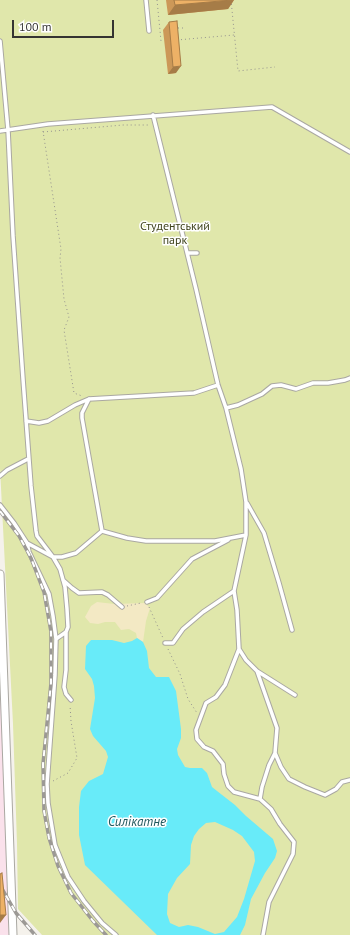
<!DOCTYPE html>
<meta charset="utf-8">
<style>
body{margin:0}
#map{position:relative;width:350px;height:935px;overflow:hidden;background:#f5f2ec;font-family:"PT Sans",sans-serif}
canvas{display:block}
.scale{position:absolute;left:12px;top:20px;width:102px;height:18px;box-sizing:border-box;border:2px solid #353432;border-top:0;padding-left:5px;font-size:12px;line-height:14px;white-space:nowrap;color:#353432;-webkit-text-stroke:3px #fff;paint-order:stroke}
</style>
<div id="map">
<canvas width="350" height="935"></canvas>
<div class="scale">100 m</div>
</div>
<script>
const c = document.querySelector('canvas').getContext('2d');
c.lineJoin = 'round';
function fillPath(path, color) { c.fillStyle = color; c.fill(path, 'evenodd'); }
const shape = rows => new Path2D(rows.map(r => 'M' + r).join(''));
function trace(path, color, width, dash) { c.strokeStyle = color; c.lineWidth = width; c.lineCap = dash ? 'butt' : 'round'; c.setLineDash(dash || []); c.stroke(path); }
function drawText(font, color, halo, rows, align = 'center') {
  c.font = font + ' "PT Sans",sans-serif'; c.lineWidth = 3; c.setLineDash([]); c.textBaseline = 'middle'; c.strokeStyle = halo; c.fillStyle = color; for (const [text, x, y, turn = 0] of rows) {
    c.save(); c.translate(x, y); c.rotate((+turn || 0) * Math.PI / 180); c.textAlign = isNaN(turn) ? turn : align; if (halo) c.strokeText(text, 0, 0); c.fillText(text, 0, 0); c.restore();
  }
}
const industrial = shape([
 [0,645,10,935,0,935]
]);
const green = shape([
 [0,0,350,0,350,935,42,935,18,909,17,844,13,724,0,468]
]);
const sand = shape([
 [97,602,114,604,145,603,150,608,146,621,143,642,137,638,136,633,129,629,121,630,115,622,105,622,98,624,90,623,85,617,91,606]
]);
const water = shape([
 [137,638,143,642,147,651,149,668,156,677,169,677,176,691,181,729,181,738,177,749,178,755,185,767,190,768,202,768,207,773,212,787,217,791,235,805,246,816,273,839,277,851,275,858,265,873,251,899,245,925,240,935,157,935,85,865,79,835,79,807,81,791,89,781,103,774,108,757,106,751,93,736,90,729,95,698,94,686,92,679,85,669,86,646,91,640,112,640,124,643,132,641],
 [215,822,233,830,242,836,254,852,255,861,244,899,237,917,224,932,215,934,198,927,188,925,179,927,170,923,167,914,168,894,177,878,190,864,191,845,194,836,199,829,206,823]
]);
const path = shape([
 [157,0,161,41],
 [231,0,238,71,275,67],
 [178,28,185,28],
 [177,40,234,35],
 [43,131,61,249,60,258,64,299,69,317,64,330,74,393,82,396],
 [43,132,123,125,150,125],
 [127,606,141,603],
 [149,607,163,638],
 [168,649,180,674,188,699,197,713],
 [53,781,68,773,77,758,71,721,70,705]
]);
const service = shape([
 [146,0,149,31],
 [0,41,8,130,13,236,23,379,31,486,36,531,37,536,53,557,60,569,65,587,67,609,68,627,66,632,56,639,55,675,47,784,48,803,55,845,68,877,84,901,102,923,116,935],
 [153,115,196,289,218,385,226,408,241,469,246,502,246,535,234,591,237,610,239,649],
 [0,131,48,124,272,107,350,152],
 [187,253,197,253],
 [89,399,82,413,82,418,102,531],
 [226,408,238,405,262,394,272,386,281,385,296,389,313,383,328,383,345,380,350,378],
 [26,421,39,423,48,421,75,405,89,399,194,393,218,385],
 [0,476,7,470,28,459],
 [247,503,264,533,279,583,292,630],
 [0,505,14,523,27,543,53,557,62,557,76,553,102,531,127,538,146,541,215,541,246,535],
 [27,543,29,552,49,594,53,616,56,639],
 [63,580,72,588,79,593,102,592,108,595,122,607],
 [147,602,157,598,192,559,228,540],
 [66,632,66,670,64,687,66,694,71,700],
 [165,643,173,643,183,629,203,612,234,591],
 [257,671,246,660,239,649,225,685,216,697,206,703,196,730,197,739,204,747,213,751,223,764,224,774,228,786,234,792,260,799],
 [275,753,277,728,257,671,295,695],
 [263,935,269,902,293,854,294,842,280,824,271,809,260,799,262,787,269,765,275,753,281,767,289,779,305,787,325,795,336,789,342,782,350,780]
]);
const minor = shape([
 [0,574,13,935]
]);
const rail = shape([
 [0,511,19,536,31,558,44,592,51,632,51,683,43,764,44,811,49,838,58,866,71,893,93,921,106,935],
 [0,885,16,913,35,935]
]);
const wall = shape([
 [166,0,234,0,228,9,168,15],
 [169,22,176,73,168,74,163,30]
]);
const shadedWall = shape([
 [234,0,228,9,168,15,175,5],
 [181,66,176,73,168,74,173,67],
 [0,915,6,915,0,923]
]);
const building = shape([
 [174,0,232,0,175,5,174,0],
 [177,21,181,66,173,67,169,22,177,21],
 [2,873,6,915,0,915,0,874,2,873]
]);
const parkNames = [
 ["Студентський",175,227],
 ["парк",175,241]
];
const waterNames = [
 ["Силікатне",137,822]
];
fillPath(industrial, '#fae1eb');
fillPath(green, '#e0e7ab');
fillPath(sand, '#f3e9c4');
fillPath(water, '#68ebf9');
trace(service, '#aaa8a2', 5.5);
trace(minor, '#aaa8a2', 9);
trace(path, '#95938f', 1, [1, 3]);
trace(service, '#fff', 3.5);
trace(minor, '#fff', 7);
trace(rail, '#9c9995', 3.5);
trace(rail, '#fff', 2, [6]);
fillPath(wall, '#cc9858');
fillPath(shadedWall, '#a67c47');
fillPath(building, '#edb166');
trace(building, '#a67c47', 1);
drawText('12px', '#41451e', '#fff', parkNames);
drawText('italic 13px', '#20585e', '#fff', waterNames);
</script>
